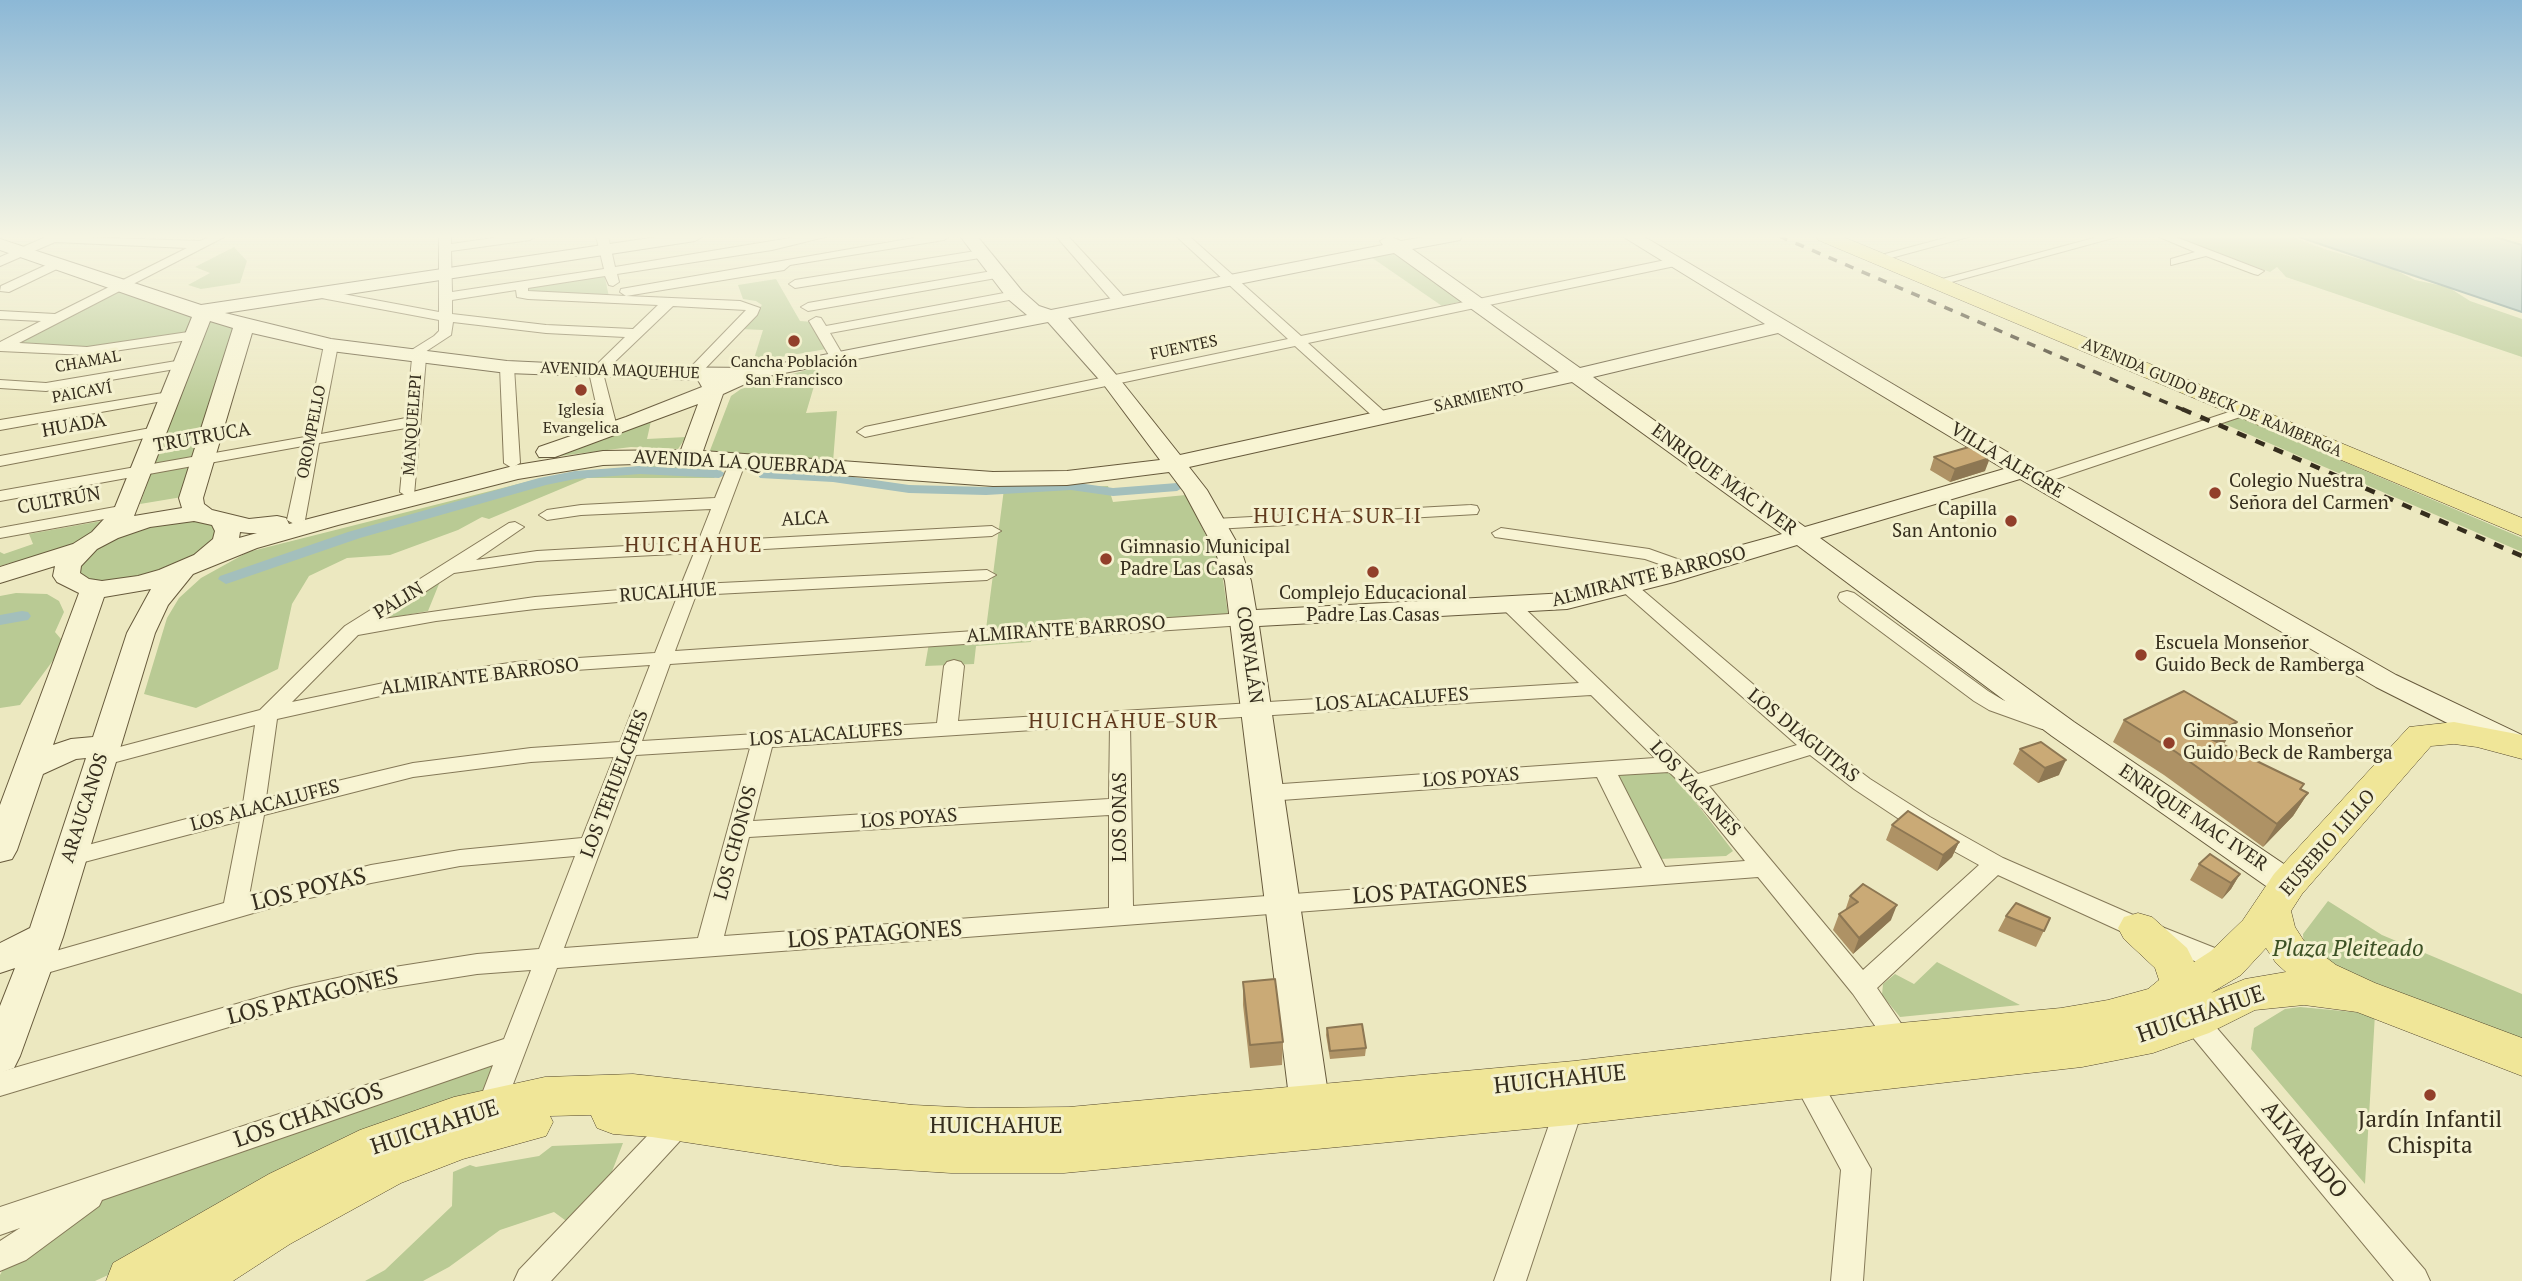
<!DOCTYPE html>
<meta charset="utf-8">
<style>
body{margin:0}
canvas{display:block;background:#ece8c0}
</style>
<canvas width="2522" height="1281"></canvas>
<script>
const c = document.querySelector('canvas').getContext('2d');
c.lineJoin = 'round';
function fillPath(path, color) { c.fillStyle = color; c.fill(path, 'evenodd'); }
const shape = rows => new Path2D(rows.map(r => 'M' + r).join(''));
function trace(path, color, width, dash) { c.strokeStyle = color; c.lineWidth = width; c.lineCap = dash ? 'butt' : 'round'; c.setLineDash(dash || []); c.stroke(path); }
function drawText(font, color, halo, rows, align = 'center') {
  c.font = font + ' "PT Serif",serif'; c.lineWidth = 6; c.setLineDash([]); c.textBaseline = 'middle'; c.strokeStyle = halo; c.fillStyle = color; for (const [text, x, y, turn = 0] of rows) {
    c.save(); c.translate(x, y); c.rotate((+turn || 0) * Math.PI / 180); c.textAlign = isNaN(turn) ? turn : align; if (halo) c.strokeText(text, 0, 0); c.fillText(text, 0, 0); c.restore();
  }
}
const green = shape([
 [2170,236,2290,236,2324,249,2391,268,2415,280,2448,287,2470,301,2522,319,2522,357,2286,277,2277,267,2270,272],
 [234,247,247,261,240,283,201,289,188,285,210,273,195,267],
 [1392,251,1463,301,1442,306,1368,255],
 [604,273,609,297,527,294,526,286],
 [776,279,800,321,813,322,826,349,753,362,763,330,741,329,762,305,756,301,743,299,738,285],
 [118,290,194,314,189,334,91,349,13,344],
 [221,319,239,324,182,497,140,504,205,323],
 [820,366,806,413,837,411,833,462,709,453,731,396,741,389],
 [2237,416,2522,538,2522,552,2220,422],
 [651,421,647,439,686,437,678,449,631,447,536,459],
 [649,465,722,470,714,478,587,478,489,519,482,517,458,530,390,555,347,558,309,576,292,604,278,669,196,708,144,694,167,618,179,598,201,578,248,552,534,480],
 [1108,486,1113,502,1186,495,1221,566,1228,614,986,629,1004,489],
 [180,517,217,524,212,548,129,583,82,580,76,562,94,545],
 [107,520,86,537,72,544,69,550,14,569,10,563,0,566,0,552,4,554,33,544,29,534],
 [441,579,428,611,372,621],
 [16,593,47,594,59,601,64,612,55,632,61,639,63,647,20,705,0,708,0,596],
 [1031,637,1031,642,976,646,974,664,925,666,929,643],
 [1668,772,1674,774,1733,851,1726,856,1659,859,1616,773],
 [2328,901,2382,935,2522,994,2522,1048,2355,986,2304,949,2303,934],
 [1937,962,2020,1005,1900,1017,1882,995,1883,984,1895,974,1914,984],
 [2300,1007,2375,1014,2365,1184,2251,1049,2254,1028,2285,1009],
 [505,1055,484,1103,95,1281,0,1281,0,1275,7,1262,114,1186],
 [623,1143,606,1187,573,1226,554,1212,500,1230,449,1267,423,1281,365,1281,385,1270,452,1206,453,1172,470,1165,476,1167,539,1156,552,1146]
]);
const water = shape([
 [2296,236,2492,236,2522,245,2522,312,2296,236]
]);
const canal = shape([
 [640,466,719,470,726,474,719,478,640,474,575,479,546,485,360,538,232,582,226,584,218,579,220,576,348,532,539,478,575,471,640,466],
 [765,471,833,474,909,485,986,487,1071,482,1113,488,1177,483,1184,487,1177,491,1113,496,1071,490,986,495,909,493,833,482,760,478,758,475,765,471],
 [22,611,28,612,31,616,28,620,0,625,0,615,22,611]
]);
const street = shape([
 [48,236,200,241,211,236,226,236,19,343,87,347,195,331,202,335,195,339,87,355,0,351,0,342,41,321,0,319,0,311,55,314,187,248,55,242,0,266,0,257,48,236],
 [439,236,451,236,451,244,507,236,536,236,530,240,451,251,452,292,604,269,596,236,608,236,615,267,802,236,829,236,772,250,617,274,619,282,613,286,609,285,605,276,528,288,528,291,626,296,620,292,621,289,925,236,950,236,944,240,790,265,784,270,626,296,740,301,760,308,757,315,697,377,692,378,687,377,687,371,746,310,673,306,603,373,618,431,610,436,602,431,589,372,625,337,546,333,453,322,451,335,422,354,426,358,414,495,408,497,400,492,406,428,319,443,305,520,296,525,287,520,303,446,0,501,0,491,305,437,324,345,331,341,338,345,321,434,406,418,412,359,404,359,402,356,434,336,439,331,439,320,316,297,310,293,316,289,439,312,439,236],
 [516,290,517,297,528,299,658,305,633,329,546,325,452,314,452,300,516,290],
 [1056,236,1068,236,1125,298,1125,304,1115,304,1056,236],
 [1176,236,1189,236,1301,336,1675,258,1681,262,1675,266,1308,343,1388,415,1391,418,1383,423,1378,421,1295,346,865,437,857,432,865,427,1288,339,1176,236],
 [1952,236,1972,236,1891,258,1885,254,1952,236],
 [2101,236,2120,236,1937,286,1931,282,2101,236],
 [2157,236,2173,236,2264,271,2258,275,2254,274,2206,256,2171,265,2171,259,2195,252,2157,236],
 [982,250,988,254,986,257,795,288,789,284,795,280,982,250],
 [57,260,63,264,61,267,9,292,0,291,1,286,57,260],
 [998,270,1002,271,1002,277,808,311,801,307,808,303,998,270],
 [1015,291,1021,295,1020,298,830,333,844,357,837,361,830,357,809,321,816,317,821,318,826,326,1015,291],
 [182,360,187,361,187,367,46,391,0,388,0,380,46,383,182,360],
 [507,363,514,367,520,463,512,468,504,463,500,367,507,363],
 [169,392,176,396,174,399,0,430,0,420,169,392],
 [2244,407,2251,411,2249,414,2044,483,2032,483,2030,480,2032,477,2244,407],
 [156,427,161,429,164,432,161,435,0,466,0,456,156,427],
 [738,456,746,461,716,541,992,526,1001,531,992,536,712,552,700,584,987,570,996,575,987,580,696,595,675,651,1244,613,1253,619,1244,625,670,664,642,741,937,723,944,666,947,662,954,660,961,662,964,666,958,721,1579,683,1504,610,1502,606,1504,602,1511,600,1518,602,1698,774,1797,745,1621,590,1618,586,1627,581,1633,582,1821,742,1870,779,1930,817,2003,858,2147,921,2235,956,2239,963,2235,970,2226,973,2217,970,2129,935,1998,875,1877,988,1913,1041,1909,1049,1900,1052,1891,1049,1853,994,1758,877,557,968,501,1116,491,1119,481,1116,477,1107,493,1065,102,1200,99,1206,26,1260,0,1271,0,1241,20,1228,0,1235,0,1207,504,1039,531,970,477,974,369,991,292,1008,0,1096,0,1072,292,988,369,971,477,954,539,949,575,856,460,866,371,883,281,905,33,977,24,974,20,967,24,960,224,903,240,821,69,866,61,864,57,858,61,852,69,850,243,804,255,725,101,766,93,764,90,759,93,754,260,710,345,626,509,523,515,522,524,527,476,560,537,551,698,542,711,509,581,515,547,520,539,515,547,510,581,505,715,498,730,461,738,456],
 [694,553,681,585,535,597,383,619,454,573,537,561,694,553],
 [677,597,655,653,516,662,403,679,292,702,358,635,436,621,535,609,677,597],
 [650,665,620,742,531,748,413,763,266,798,277,719,403,691,516,674,650,665],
 [1591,695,1655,758,1268,785,1260,788,1257,793,1260,798,1268,801,1597,777,1642,868,1133,906,1130,724,1591,695],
 [1110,725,1109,799,753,821,772,747,1110,725],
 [750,748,698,938,564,948,636,755,750,748],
 [1810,755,1854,789,1914,829,1979,865,1863,970,1709,786,1810,755],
 [614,757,582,838,460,850,371,865,249,896,264,815,413,777,531,762,614,757],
 [1669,772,1686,788,1745,861,1665,867,1618,775,1669,772],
 [1109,815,1109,908,724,936,749,837,1109,815],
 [126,505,134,510,132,514,0,538,0,528,126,505],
 [1471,505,1477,506,1479,510,1477,514,1215,529,1206,524,1215,519,1471,505],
 [1501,528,1649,549,1694,565,1697,569,1688,574,1645,559,1495,537,1492,533,1501,528],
 [1847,591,1854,593,1988,691,2003,700,2056,719,2059,724,2056,729,2042,729,1989,710,1974,701,1840,601,1838,597,1840,593,1847,591],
 [2194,1009,2203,1012,2425,1270,2430,1281,2394,1281,2185,1028,2181,1020,2185,1012,2194,1009],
 [1807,1069,1817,1073,1871,1169,1863,1281,1831,1281,1841,1170,1793,1081,1797,1073,1807,1069],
 [1570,1093,1580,1096,1584,1105,1526,1281,1494,1281,1556,1105,1560,1096,1570,1093],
 [680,1109,690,1112,694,1121,690,1130,551,1281,514,1281,519,1270,670,1112,680,1109]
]);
const secondary = shape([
 [663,236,704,236,695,241,225,313,331,339,507,361,634,367,757,368,1027,315,1008,299,960,236,977,236,1022,291,1039,306,1051,310,1383,245,1380,241,1389,236,1401,241,1429,236,1462,236,1460,240,1412,249,1580,368,1765,324,1622,236,1643,236,2046,475,2396,675,2522,735,2522,752,2514,754,2503,751,2376,687,2020,479,1820,538,2074,722,2300,875,2305,884,2300,893,2288,897,2276,893,2052,736,1797,545,1674,582,1567,609,1259,626,1332,1121,1326,1134,1312,1139,1298,1134,1292,1121,1225,581,1215,550,1184,492,1169,472,1067,485,993,486,670,463,603,465,518,479,338,525,257,548,193,574,168,605,155,633,63,937,20,1056,14,1068,0,1073,0,1006,15,968,0,973,0,943,30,928,86,758,76,759,43,774,17,850,12,859,0,862,0,805,79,593,57,582,53,576,55,566,0,583,0,567,73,544,92,532,115,507,192,317,0,250,0,239,201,305,663,236],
 [1394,253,1559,372,1180,455,1118,377,1068,318,1394,253],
 [210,321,233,328,179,498,182,508,134,516,210,321],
 [1048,322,1104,385,1160,460,1067,471,993,472,703,451,723,394,745,384,748,380,1048,322],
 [252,333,331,351,507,373,698,380,702,387,626,417,539,447,536,452,539,457,555,457,698,404,681,450,603,451,517,465,289,524,286,518,277,516,249,519,212,510,204,504,203,498,252,333],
 [1778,333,2004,469,1805,527,1593,377,1778,333],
 [1572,382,1782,534,1567,593,1256,610,1251,581,1241,550,1207,490,1189,467,1572,382],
 [194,521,212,525,215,531,213,539,194,555,159,570,138,576,102,581,89,579,80,573,81,566,97,549,118,538,150,527,194,521],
 [240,532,249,533,257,533,239,538,240,532],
 [151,589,127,633,93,737,71,739,53,745,104,597,151,589]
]);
const primary = shape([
 [1816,236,1841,236,2522,518,2522,536,1818,240,1816,236],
 [2454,722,2522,735,2522,759,2477,747,2454,744,2431,746,2302,894,2291,911,2295,927,2304,941,2336,965,2375,983,2522,1038,2522,1076,2357,1012,2304,1005,2255,1010,2209,1033,2153,1053,2082,1067,1570,1125,1064,1173,951,1173,841,1166,652,1137,613,1134,597,1128,591,1115,550,1116,553,1122,546,1136,463,1159,401,1183,290,1244,233,1281,106,1281,113,1263,269,1174,360,1130,454,1097,545,1077,633,1074,913,1105,977,1108,1069,1107,1574,1061,1900,1023,2061,1008,2108,1000,2148,989,2159,980,2155,968,2124,939,2118,928,2124,917,2138,913,2152,917,2187,948,2194,962,2211,951,2243,920,2274,874,2409,727,2454,722],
 [2266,948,2276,963,2286,972,2245,979,2211,993,2241,975,2266,948]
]);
const railFar1 = shape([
 [1779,236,2186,411]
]);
const rail = shape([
 [2182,409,2522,556]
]);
const wall = shape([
 [1934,457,1985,471,1950,482,1930,470],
 [2124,720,2224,745,2304,784,2301,790,2308,793,2293,816,2263,847,2164,775,2113,742],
 [2020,749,2059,775,2038,783,2013,764],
 [1892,825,1959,842,1952,857,1937,871,1886,840],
 [2199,864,2240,874,2231,889,2222,899,2190,880],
 [1850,896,1891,920,1853,954,1833,930,1839,914,1845,911],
 [2006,916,2050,918,2036,947,1998,931],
 [1243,982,1283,1042,1282,1065,1250,1068,1243,1005],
 [1327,1028,1366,1048,1365,1056,1330,1059,1326,1035]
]);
const shadedWall = shape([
 [1990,458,1985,471,1950,482,1955,469],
 [2237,722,2224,744,2207,737],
 [2066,760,2059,775,2038,783,2045,768],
 [2308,793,2293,816,2263,847,2277,824],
 [1959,842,1952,857,1937,871,1943,855],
 [2240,874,2231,889,2222,899,2231,883],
 [1897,905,1891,920,1853,954,1859,938]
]);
const building = shape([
 [1969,447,1990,458,1955,469,1934,457,1969,447],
 [2184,691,2237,722,2207,737,2304,784,2300,789,2308,793,2277,824,2176,752,2124,720,2184,691],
 [2041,742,2066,760,2045,768,2020,749,2041,742],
 [1908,811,1959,842,1943,855,1892,825,1908,811],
 [2210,854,2240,874,2231,883,2199,864,2210,854],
 [1863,884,1897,905,1859,938,1839,914,1858,902,1850,896,1863,884],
 [2016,903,2050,918,2044,931,2006,916,2016,903],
 [1275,979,1283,1042,1250,1045,1243,982,1275,979],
 [1362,1024,1366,1048,1330,1051,1327,1028,1362,1024]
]);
const markers = [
 [794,341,7,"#923f2a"],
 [581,390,7,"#923f2a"],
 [2215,493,7,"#923f2a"],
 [2011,521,7,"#923f2a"],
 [1106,559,7,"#923f2a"],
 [1373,572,7,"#923f2a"],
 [2141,655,7,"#923f2a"],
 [2169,743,7,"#923f2a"],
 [2430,1095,7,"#923f2a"]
];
const farStreetnames = [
 ["FUENTES",1184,348,-12],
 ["CHAMAL",88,362,-10],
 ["AVENIDA MAQUEHUE",620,371,2],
 ["PAICAVÍ",82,393,-10],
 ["SARMIENTO",1479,397,-13],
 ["AVENIDA GUIDO BECK DE RAMBERGA",2212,398,23],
 ["MANQUELEPI",413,425,-86],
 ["OROMPELLO",312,432,-79]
];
const farPoinames = [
 ["Cancha Población",794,362],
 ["San Francisco",794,380],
 ["Iglesia",581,410],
 ["Evangelica",581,428]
];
const streetNames = [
 ["HUADA",74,426,-10],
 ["TRUTRUCA",202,438,-10],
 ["VILLA ALEGRE",2007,461,31],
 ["AVENIDA LA QUEBRADA",740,463,3],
 ["ENRIQUE MAC IVER",1724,480,36],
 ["CULTRÚN",59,501,-10],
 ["ALCA",805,519,-3],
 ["ALMIRANTE BARROSO",1649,577,-14],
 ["RUCALHUE",668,593,-4],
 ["PALIN",399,601,-31],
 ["ALMIRANTE BARROSO",1066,630,-4],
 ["CORVALÁN",1249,655,82],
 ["ALMIRANTE BARROSO",480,677,-7],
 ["LOS ALACALUFES",1392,700,-4],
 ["LOS ALACALUFES",826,735,-4],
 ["LOS DIAGUITAS",1803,736,39],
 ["LOS POYAS",1471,778,-4],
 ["LOS TEHUELCHES",615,784,-69],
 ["LOS YAGANES",1695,789,47],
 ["LOS ALACALUFES",265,806,-15],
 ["ARAUCANOS",85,808,-72],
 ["LOS ONAS",1121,817,-90],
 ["ENRIQUE MAC IVER",2193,818,34],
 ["LOS POYAS",909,819,-4],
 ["LOS CHONOS",736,843,-75],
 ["EUSEBIO LILLO",2328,843,-49]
];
const poiNames = [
 ["Colegio Nuestra",2229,482],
 ["Señora del Carmen",2229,504],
 ["Capilla",1997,510,"right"],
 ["San Antonio",1997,532,"right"],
 ["Gimnasio Municipal",1120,548],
 ["Padre Las Casas",1120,570],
 ["Complejo Educacional",1373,594,"center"],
 ["Padre Las Casas",1373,616,"center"],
 ["Escuela Monseñor",2155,644],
 ["Guido Beck de Ramberga",2155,666],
 ["Gimnasio Monseñor",2183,732],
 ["Guido Beck de Ramberga",2183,754]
];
const neighbourhoodNames = [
 ["HUICHA SUR II",1338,517],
 ["HUICHAHUE",694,546],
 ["HUICHAHUE SUR",1124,722]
];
const nearStreetnames = [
 ["LOS POYAS",309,890,-14],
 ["LOS PATAGONES",1440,891,-4],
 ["LOS PATAGONES",875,935,-4],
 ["LOS PATAGONES",313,997,-14],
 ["HUICHAHUE",2201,1015,-19],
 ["HUICHAHUE",1560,1080,-6],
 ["LOS CHANGOS",309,1116,-19],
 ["HUICHAHUE",996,1126],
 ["HUICHAHUE",435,1128,-18],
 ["ALVARADO",2304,1150,50]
];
const nearParknames = [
 ["Plaza Pleiteado",2348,949]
];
const nearPoinames = [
 ["Jardín Infantil",2430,1120],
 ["Chispita",2430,1146]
];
fillPath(green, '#b9ca94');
fillPath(water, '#a3bfbc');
trace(water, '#6a8c8b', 2);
fillPath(canal, '#a3bfbc');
trace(street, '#857958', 2);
trace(secondary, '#675a3c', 2);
trace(primary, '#53462d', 1);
fillPath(street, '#f8f4d3');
fillPath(secondary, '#f8f4d3');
fillPath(primary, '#f0e698');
trace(railFar1, '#352d1d', 3.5, [9, 9]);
trace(rail, '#352d1d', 4.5, [10, 10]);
fillPath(wall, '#ae9265');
fillPath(shadedWall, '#8d7753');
fillPath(building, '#caaa76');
trace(building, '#8d7753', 2);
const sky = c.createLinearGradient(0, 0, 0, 415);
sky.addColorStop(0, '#8cb8d6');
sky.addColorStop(0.57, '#f6f5e3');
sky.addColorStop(1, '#f6f5e300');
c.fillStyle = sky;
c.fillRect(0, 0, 2522, 415);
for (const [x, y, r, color] of markers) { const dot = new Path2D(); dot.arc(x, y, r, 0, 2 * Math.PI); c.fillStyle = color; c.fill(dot); trace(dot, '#f4f1cf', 2.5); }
drawText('16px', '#352d1d', '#f4f1cf', farStreetnames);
drawText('16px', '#352d1d', '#f4f1cf', farPoinames);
drawText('19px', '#352d1d', '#f4f1cf', streetNames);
drawText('19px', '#352d1d', '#f4f1cf', poiNames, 'left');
c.letterSpacing = '2px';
drawText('21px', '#60391d', '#f4f1cf', neighbourhoodNames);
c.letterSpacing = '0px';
drawText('23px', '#352d1d', '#f4f1cf', nearStreetnames);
drawText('italic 23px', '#3c5124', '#f4f1cf', nearParknames);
drawText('23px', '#352d1d', '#f4f1cf', nearPoinames);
</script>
